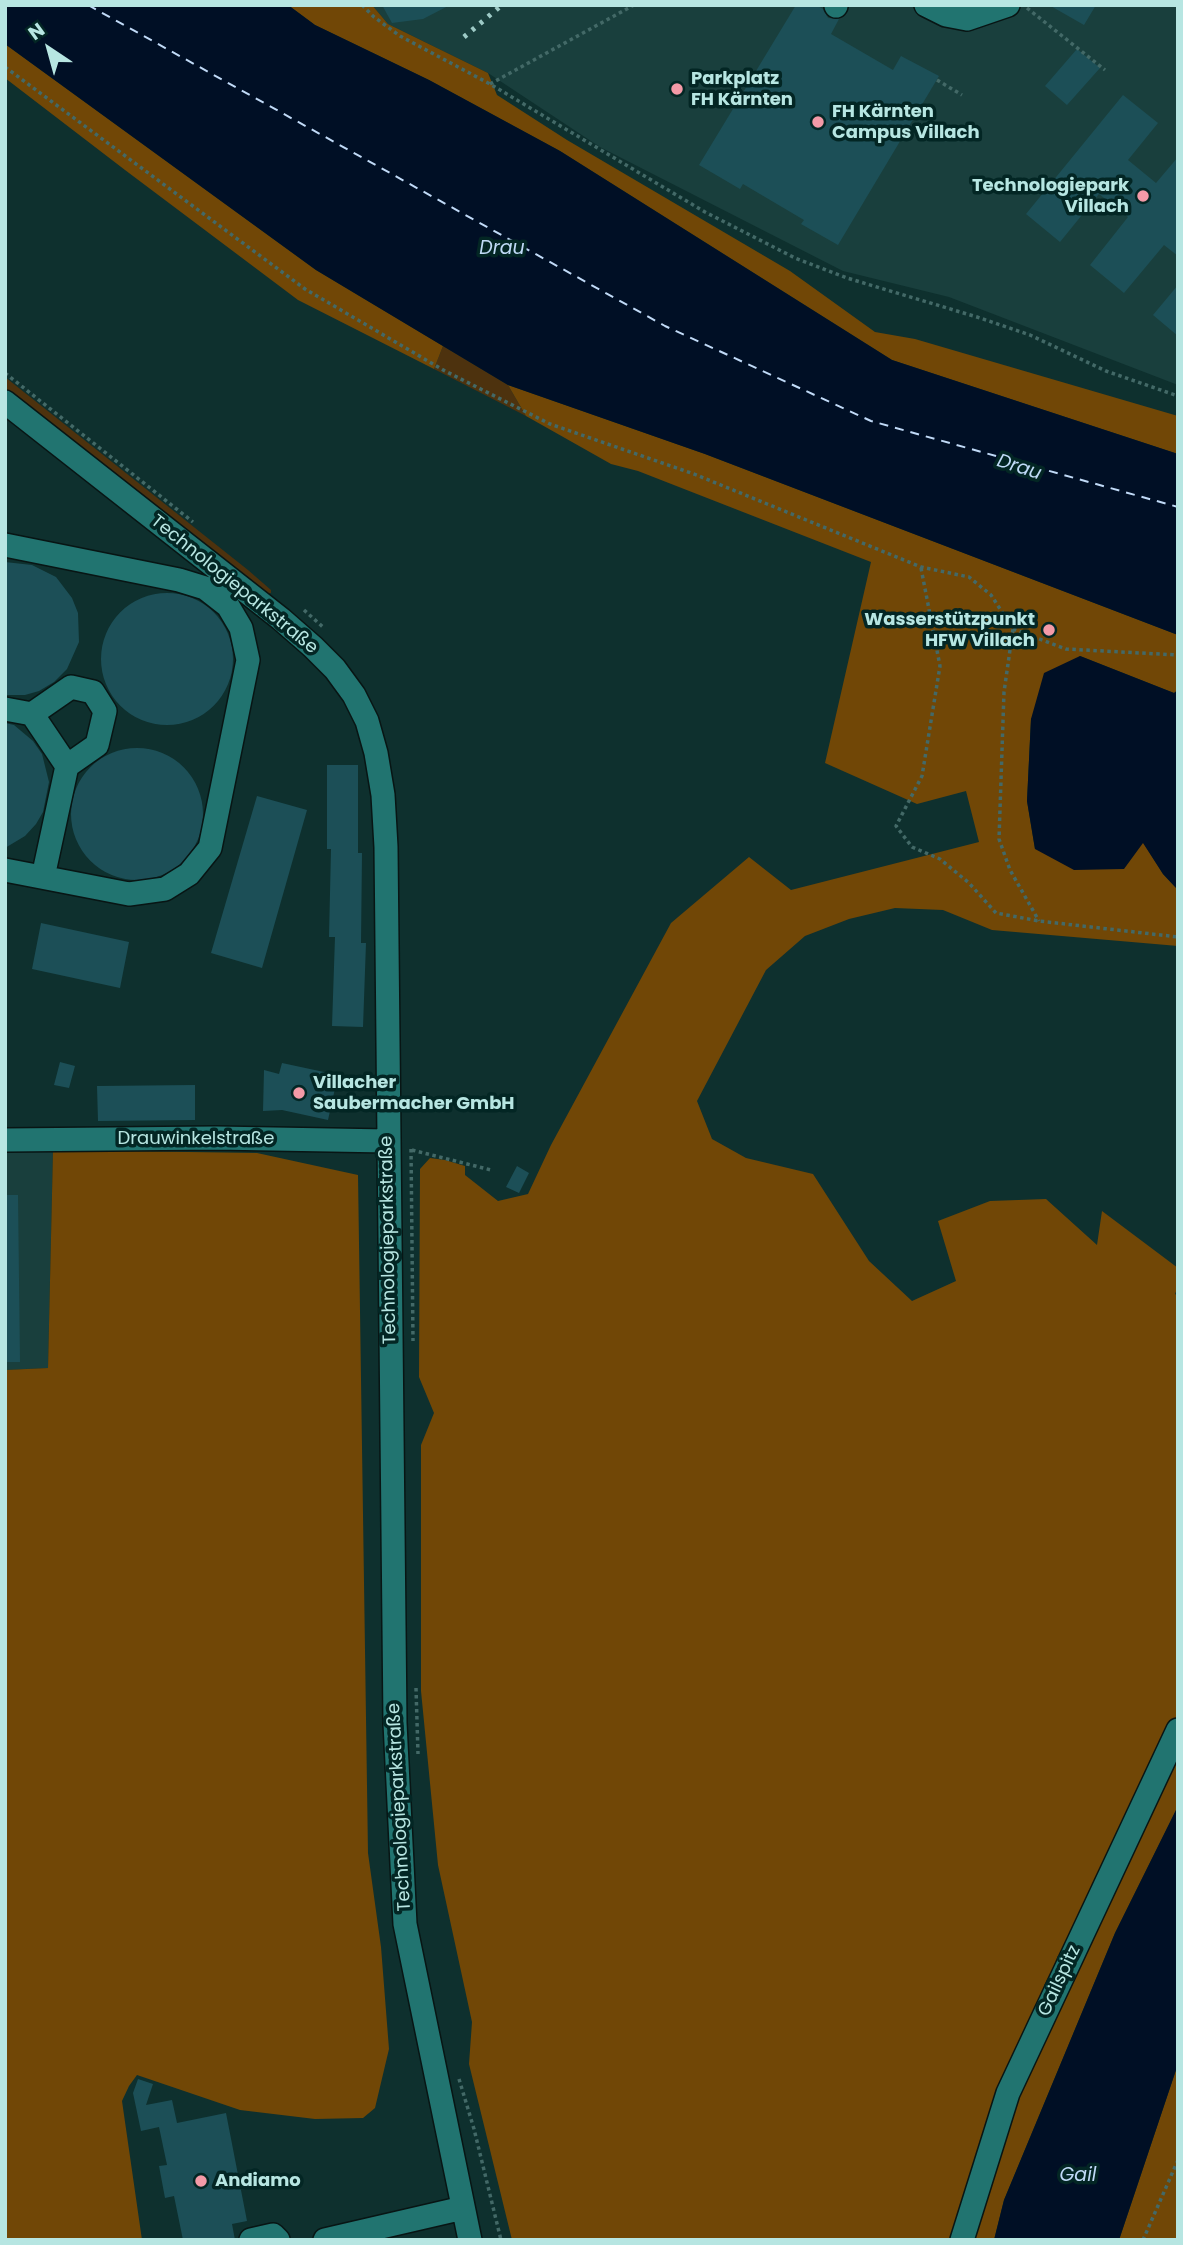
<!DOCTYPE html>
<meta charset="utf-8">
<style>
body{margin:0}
#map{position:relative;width:1183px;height:2245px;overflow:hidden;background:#0e302e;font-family:Poppins,sans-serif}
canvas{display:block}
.frame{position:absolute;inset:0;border:7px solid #b7e6e2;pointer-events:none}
.north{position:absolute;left:14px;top:14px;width:70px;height:70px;-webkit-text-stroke:5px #032624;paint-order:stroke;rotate:324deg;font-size:19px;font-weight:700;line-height:28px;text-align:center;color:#b7e6e2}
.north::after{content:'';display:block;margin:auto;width:24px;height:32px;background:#b7e6e2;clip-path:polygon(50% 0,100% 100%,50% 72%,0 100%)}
</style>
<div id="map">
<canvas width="1183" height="2245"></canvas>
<div class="frame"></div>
<div class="north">N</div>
</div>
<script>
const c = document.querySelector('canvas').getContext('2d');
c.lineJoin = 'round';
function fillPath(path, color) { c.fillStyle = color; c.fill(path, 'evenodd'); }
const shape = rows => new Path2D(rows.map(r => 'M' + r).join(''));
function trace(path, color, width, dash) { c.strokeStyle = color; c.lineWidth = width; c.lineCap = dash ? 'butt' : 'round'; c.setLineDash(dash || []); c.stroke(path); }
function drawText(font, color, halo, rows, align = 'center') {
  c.font = font + ' Poppins,sans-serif'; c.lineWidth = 7; c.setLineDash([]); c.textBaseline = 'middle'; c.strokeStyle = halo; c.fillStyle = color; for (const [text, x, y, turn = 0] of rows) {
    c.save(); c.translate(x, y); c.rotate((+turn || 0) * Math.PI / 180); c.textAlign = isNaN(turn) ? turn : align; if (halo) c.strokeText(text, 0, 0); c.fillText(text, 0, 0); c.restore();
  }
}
const built = shape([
 [372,5,1178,5,1178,385,949,297,843,271,600,147,488,73,388,24],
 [53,1150,48,1368,5,1370,5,1152]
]);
const green = shape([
 [443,346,508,385,526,416,434,369],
 [5,377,248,570,271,590,271,593,266,594,5,390]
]);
const forest = shape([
 [288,5,372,5,388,24,488,73,497,95,567,140,790,271,875,332,915,339,1178,416,1178,454,892,360,560,151,429,80,315,25],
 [5,44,316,270,443,346,434,369,298,300,125,170,5,78],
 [508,385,705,454,1178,635,1178,690,1174,693,1080,656,1031,719,1027,801,1035,849,1143,842,1163,874,1178,890,1178,946,992,930,943,910,895,908,849,919,805,936,766,970,697,1101,712,1139,746,1158,813,1174,869,1261,912,1301,956,1281,938,1221,990,1201,1046,1199,1097,1245,1102,1211,1178,1268,1178,1287,1175,1294,1178,1296,1178,1806,1115,1933,1004,2200,994,2240,512,2240,469,2064,472,2022,438,1865,421,1691,421,1445,434,1413,419,1377,420,1169,430,1158,445,1160,465,1166,465,1175,498,1201,528,1194,551,1145,671,923,749,857,791,890,979,842,966,791,917,804,825,763,871,562,638,471,611,464,526,416],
 [53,1150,257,1153,358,1175,368,1853,381,1947,389,2049,375,2108,363,2118,315,2119,240,2110,137,2075,129,2086,122,2101,142,2240,5,2240,5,1370,48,1368],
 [1178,2064,1178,2240,1119,2240]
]);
const water = shape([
 [5,5,288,5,315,25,429,80,560,151,892,360,1178,454,1178,635,705,454,508,385,316,270,5,44],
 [1080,656,1174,693,1178,690,1178,890,1163,874,1143,843,1124,869,1074,870,1035,849,1027,801,1031,719,1044,673],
 [1178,1806,1178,2064,1119,2240,994,2240,1004,2200,1115,1933]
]);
const ferry = shape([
 [88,5,665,326,871,421,1178,507]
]);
const building = shape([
 [382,5,450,5,423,19,392,23],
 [796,5,816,5,823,9,828,18,839,19,831,34,893,70,901,56,939,76,838,245,801,224,804,220,743,184,740,189,699,165],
 [1049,5,1096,5,1084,25],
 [1077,49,1100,68,1067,105,1045,86],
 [1123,95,1158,123,1128,160,1156,183,1178,157,1178,256,1164,245,1124,293,1090,265,1128,217,1099,194,1060,242,1026,214],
 [1178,285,1178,336,1153,315],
 [5,562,32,565,56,577,72,598,78,613,79,642,67,669,54,682,39,691,25,695,5,695],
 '101 659a66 66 0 1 1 132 0a66 66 0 1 1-132 0Z',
 [5,723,14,725,33,741,42,754,49,782,43,812,36,824,25,836,5,848],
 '71 814a66 66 0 1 1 132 0a66 66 0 1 1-132 0Z',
 [327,765,358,765,358,853,362,853,361,943,366,943,363,1027,332,1026,335,937,329,937,331,849,327,849],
 [257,796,307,810,262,968,211,953],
 [41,923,129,942,120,988,32,969],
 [60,1062,75,1066,69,1088,54,1085],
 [282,1063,338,1075,328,1120,282,1110,263,1111,264,1070,279,1074],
 [195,1085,195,1120,98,1121,97,1086],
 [517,1166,529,1173,519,1193,506,1187],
 [5,1195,18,1195,20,1362,5,1362],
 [138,2079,153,2084,146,2105,172,2100,177,2123,226,2113,247,2221,232,2224,235,2240,183,2240,174,2196,165,2198,159,2166,167,2165,159,2127,141,2131,133,2093]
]);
const path = shape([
 [362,5,374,17,400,36,490,84,705,212,795,258,847,278,977,317,1030,335,1106,371,1178,396],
 [1027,8,1105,70],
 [5,67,305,289,445,371,550,424,694,474,921,567,969,577,991,595,1013,629,1004,692,999,839,1010,870,1039,921],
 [937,80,962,95],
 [490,84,634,5],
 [5,373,193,522],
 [921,568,940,666,922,776,896,826,912,847,940,859,969,883,996,913,1039,921,1178,937],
 [304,610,324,628],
 [1013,629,1066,649,1178,655],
 [411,1149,413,1341],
 [412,1150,491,1170],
 [416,1688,418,1754],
 [459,2079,474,2129,501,2240],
 [1143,2240,1178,2160]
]);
const minor = shape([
 [926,5,946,15,967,19,1008,5],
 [836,6,836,5],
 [5,402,281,619,313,647,335,669,354,695,367,721,376,753,383,795,386,847,395,1723,405,1924,470,2240],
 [5,545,179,580,205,588,228,606,241,628,248,660,210,848,189,874,165,889,129,894,5,870],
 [5,709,32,714,71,687,93,692,105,711,97,745,67,766,43,877],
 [32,714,67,766],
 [5,1140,216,1138,388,1141],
 [251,2240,273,2235,278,2240],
 [325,2240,463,2208],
 [962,2240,1008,2093,1178,1730]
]);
const rail = shape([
 [464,37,502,5]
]);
const markers = [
 [677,89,7,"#f39aa7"],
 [818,122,7,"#f39aa7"],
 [1143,196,7,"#f39aa7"],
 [1049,630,7,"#f39aa7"],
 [299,1093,7,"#f39aa7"],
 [201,2181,7,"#f39aa7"]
];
const poiNames = [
 ["Parkplatz",691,79],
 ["FH Kärnten",691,100],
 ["FH Kärnten",832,112],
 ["Campus Villach",832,133],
 ["Technologiepark",1129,186,"right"],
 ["Villach",1129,207,"right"],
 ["Wasserstützpunkt",1035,620,"right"],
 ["HFW Villach",1035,641,"right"],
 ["Villacher",313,1083],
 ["Saubermacher GmbH",313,1104],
 ["Andiamo",215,2181]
];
const streetNames = [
 ["Technologieparkstraße",234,585,39],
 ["Drauwinkelstraße",196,1139],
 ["Technologieparkstraße",389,1240,-91],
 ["Technologieparkstraße",400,1807,-93],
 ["Gailspitz",1060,1981,-65]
];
const waterNames = [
 ["Drau",502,249],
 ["Drau",1019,468,18],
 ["Gail",1078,2176]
];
fillPath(built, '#193f3d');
fillPath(green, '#4d320e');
fillPath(forest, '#714706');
fillPath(water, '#000f25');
trace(ferry, '#c0daf7', 2, [9, 7]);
fillPath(building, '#1c4f57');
trace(minor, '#081514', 26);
trace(path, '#436967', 3.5, [3.5, 3.5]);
trace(minor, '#217470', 23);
trace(rail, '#9dcac6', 5, [3.5, 7]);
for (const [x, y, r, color] of markers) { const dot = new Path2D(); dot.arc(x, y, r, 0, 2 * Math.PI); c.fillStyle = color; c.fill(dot); trace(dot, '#032624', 2.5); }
drawText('bold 18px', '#b7e6e2', '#032624', poiNames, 'left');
drawText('18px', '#b7e6e2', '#032624', streetNames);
drawText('italic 19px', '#c0daf7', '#032624', waterNames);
</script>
